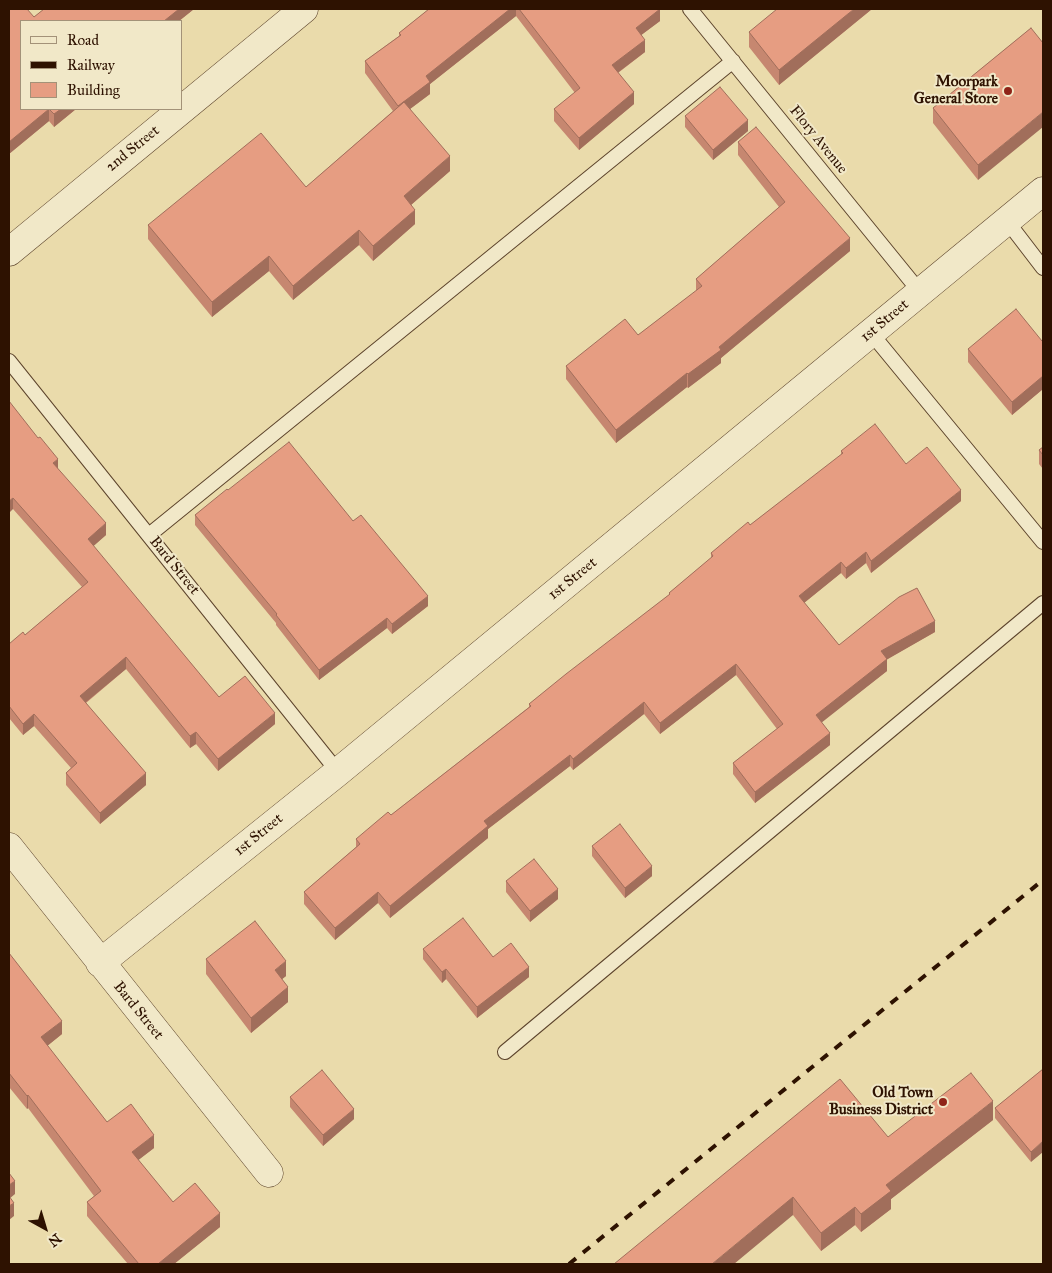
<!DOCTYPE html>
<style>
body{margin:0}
#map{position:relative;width:1052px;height:1273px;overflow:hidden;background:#eadbab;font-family:"IM FELL Great Primer",serif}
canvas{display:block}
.frame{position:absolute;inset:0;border:10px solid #2e1201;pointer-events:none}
.legend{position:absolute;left:20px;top:20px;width:162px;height:90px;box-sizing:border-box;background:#f1e8c8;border:1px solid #a39278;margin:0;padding:6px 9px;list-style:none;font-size:15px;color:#2e1201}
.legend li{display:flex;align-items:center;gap:10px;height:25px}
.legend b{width:25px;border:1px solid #a39278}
.north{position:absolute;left:20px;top:1203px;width:50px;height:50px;-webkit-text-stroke:4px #f1e8c8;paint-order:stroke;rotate:141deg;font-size:14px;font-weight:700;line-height:20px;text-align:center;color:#2e1201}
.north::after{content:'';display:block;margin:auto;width:18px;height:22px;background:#2e1201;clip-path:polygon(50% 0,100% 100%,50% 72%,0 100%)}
</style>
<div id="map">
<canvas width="1052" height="1273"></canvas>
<div class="frame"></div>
<ul class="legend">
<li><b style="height:6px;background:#f1e8c8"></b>Road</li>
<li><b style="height:6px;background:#2e1201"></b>Railway</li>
<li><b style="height:14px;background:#e69d82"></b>Building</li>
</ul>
<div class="north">N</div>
</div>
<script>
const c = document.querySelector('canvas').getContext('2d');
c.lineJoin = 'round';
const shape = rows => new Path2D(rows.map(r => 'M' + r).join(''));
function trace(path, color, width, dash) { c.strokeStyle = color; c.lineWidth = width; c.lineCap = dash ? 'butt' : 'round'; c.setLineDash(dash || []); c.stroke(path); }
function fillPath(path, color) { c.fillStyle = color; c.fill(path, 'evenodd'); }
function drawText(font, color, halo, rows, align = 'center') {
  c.font = font + ' "IM FELL Great Primer",serif'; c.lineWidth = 4; c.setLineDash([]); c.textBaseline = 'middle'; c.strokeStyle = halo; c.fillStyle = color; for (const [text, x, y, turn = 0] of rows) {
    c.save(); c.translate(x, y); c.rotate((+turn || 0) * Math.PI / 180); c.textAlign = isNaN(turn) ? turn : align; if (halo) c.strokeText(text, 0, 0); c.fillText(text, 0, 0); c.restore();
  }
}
const lane = shape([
 [690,9,920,292],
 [1007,221,1043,268],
 [871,333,1043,542],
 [9,361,338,772],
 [149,535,733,61],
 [505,1052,1043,603]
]);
const street = shape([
 [9,252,304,9],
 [9,847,269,1173],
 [100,963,338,772,1043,191]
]);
const rail = shape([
 [569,1264,1043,880]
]);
const wall = shape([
 [9,9,34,17,44,9,194,9,179,21,21,21,76,109,54,127,49,121,9,154],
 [429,9,660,9,660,21,641,35,645,52,618,73,634,104,579,150,554,121,554,109,575,93,516,16,430,84,430,94,410,109,450,171,411,205,415,224,373,261,359,245,293,300,269,271,212,317,148,239,148,225,306,187,393,111,365,73,365,61,399,36,399,33],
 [872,9,779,85,749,47,749,32],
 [1031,28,978,180,933,123,933,108],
 [685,116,748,131,713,160,685,127],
 [738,142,850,251,721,358,721,363,688,388,687,387,616,443,566,379,566,366,638,335,696,291,696,279,779,207,738,155],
 [1043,340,1043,389,1012,415,968,362,968,349,1042,341],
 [9,401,106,535,93,546,219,697,275,724,218,771,196,744,190,748,126,669,86,703,146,785,100,824,66,785,66,773,71,768,34,726,23,735,9,718,9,644,25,635,82,587,13,509],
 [1043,447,1043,469,1039,464,1039,450],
 [841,451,906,464,961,501,871,573,866,563,846,579,841,573,804,603,839,645,935,632,887,659,887,671,821,722,830,745,755,803,733,774,733,763,777,729,736,675,660,734,644,714,573,770,570,766,488,829,488,838,390,918,378,903,335,940,304,904,304,892,356,847,356,839,391,815,529,707,529,704,669,595,669,593,711,558,711,553,750,525,841,455],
 [228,490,353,521,428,606,392,634,387,628,319,680,276,625,276,623,195,525,195,515],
 [592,846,652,876,625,898,592,856],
 [506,881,558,899,530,922,506,892],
 [423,949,493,957,529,977,477,1018,446,979,442,983,423,959],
 [9,953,62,1034,47,1046,107,1122,154,1148,138,1160,173,1202,220,1227,174,1264,128,1264,87,1216,87,1202,94,1196,28,1108,27,1109,9,1087],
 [206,959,286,976,282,979,288,1002,251,1033,206,974],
 [1043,1069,1031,1162,995,1118,995,1108],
 [290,1097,354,1119,323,1146,290,1107],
 [993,1120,891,1199,891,1209,861,1232,855,1225,821,1251,793,1215,614,1264,888,1137]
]);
const shadedWall = shape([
 [179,9,194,9,179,21,164,21],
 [510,9,516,9,516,16,430,84,430,94,398,118,398,106,426,76],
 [660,9,660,21,636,39,636,28],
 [854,9,872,9,779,85,779,70],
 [645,40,645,52,612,77,612,65],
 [634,92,634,104,579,150,579,138],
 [49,109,49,121,9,154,9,142],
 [61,109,76,109,54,127,54,114],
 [1043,112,1043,127,978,180,978,165],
 [748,120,748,131,713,160,713,150],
 [450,156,450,171,404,211,404,196],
 [415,210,415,224,373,261,373,246],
 [359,230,359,245,293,300,293,286],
 [850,238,850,251,721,358,721,363,688,388,688,374,719,347],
 [269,256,269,271,212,317,212,302],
 [687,373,687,387,616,443,616,430],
 [1043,376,1043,389,1012,415,1012,402],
 [58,459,58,470,53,463],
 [961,490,961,501,871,573,871,561],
 [13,498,13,509,9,513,9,501],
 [106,523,106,535,88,551,88,539],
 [866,552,866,563,846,579,846,568],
 [841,562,841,573,799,607,799,596],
 [428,596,428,606,392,634,392,624],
 [387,618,387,628,319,680,319,670],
 [935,621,935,632,881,663,881,651],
 [126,657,126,669,80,707,80,696],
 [887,659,887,671,816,727,816,715],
 [736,664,736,675,660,734,660,723],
 [644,702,644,714,573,770,573,759],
 [275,713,275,724,218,771,218,759],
 [34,714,34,726,23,735,23,724],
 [196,732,196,744,190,748,190,736],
 [830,733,830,745,755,803,755,792],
 [570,755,570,766,488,829,488,838,390,918,390,906,484,821],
 [146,773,146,785,100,824,100,813],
 [652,866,652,876,625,898,625,888],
 [558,889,558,899,530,922,530,911],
 [378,892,378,903,335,940,335,928],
 [286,961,286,976,275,985,275,970],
 [529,967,529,977,477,1018,477,1007],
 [446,969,446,979,442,983,442,972],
 [288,987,288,1002,251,1033,251,1018],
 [62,1021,62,1034,41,1051,41,1037],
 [28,1095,28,1108,27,1109,27,1096],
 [993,1101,993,1120,891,1199,891,1209,861,1232,861,1214,886,1185],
 [354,1109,354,1119,323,1146,323,1135],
 [154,1135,154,1148,132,1165,132,1152],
 [1043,1141,1043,1152,1031,1162,1031,1152],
 [15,1181,15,1194,9,1199,9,1185],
 [793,1197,793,1215,734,1264,712,1264],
 [14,1203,14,1216,9,1220,9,1206],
 [855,1207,855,1225,821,1251,821,1233],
 [220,1213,220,1227,174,1264,158,1264]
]);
const building = shape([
 [9,9,27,9,34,17,44,9,179,9,164,21,21,21,21,109,61,109,54,114,49,109,9,142,9,9],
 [429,9,510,9,426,76,430,82,398,106,365,61,401,35,399,33,429,9],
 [519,9,660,9,636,28,645,40,612,65,634,92,579,138,554,109,580,88,519,9],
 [777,9,854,9,779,70,749,32,777,9],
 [1031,28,1043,43,1043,112,978,165,933,108,1031,28],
 [720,87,748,120,713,150,685,116,720,87],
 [404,102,450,156,404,196,415,210,373,246,359,230,293,286,269,256,212,302,148,225,261,133,306,187,404,102],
 [756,127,850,238,719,347,721,350,688,374,687,373,616,430,566,366,625,319,638,335,702,286,696,279,785,202,738,142,756,127],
 [1016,309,1042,341,1043,340,1043,376,1012,402,968,349,1016,309],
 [9,401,38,438,40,437,58,459,53,463,106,523,88,539,219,697,245,676,275,713,218,759,196,732,190,736,126,657,80,696,146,773,100,813,66,773,77,763,34,714,23,724,9,706,9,644,23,632,25,635,88,582,13,498,9,501,9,401],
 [875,424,906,464,927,447,961,490,871,561,866,552,846,568,841,562,799,596,839,645,899,597,917,588,935,621,881,651,887,659,816,715,830,733,755,792,733,763,783,724,736,664,660,723,644,702,573,759,570,755,484,821,488,826,390,906,378,892,335,928,304,892,360,844,356,839,388,812,391,815,531,706,529,704,566,674,670,594,669,593,713,556,711,553,748,522,750,525,843,453,841,451,875,424],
 [289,442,353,521,361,515,428,596,392,624,387,618,319,670,276,615,277,614,195,515,227,489,228,490,289,442],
 [1043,447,1043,455,1039,450,1043,447],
 [620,824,652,866,625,888,592,846,620,824],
 [534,859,558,889,530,911,506,881,534,859],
 [463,918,493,957,511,943,529,967,477,1007,446,969,442,972,423,949,463,918],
 [255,921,286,961,275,970,288,987,251,1018,206,959,255,921],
 [9,953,62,1021,41,1037,107,1122,131,1104,154,1135,132,1152,173,1202,195,1183,220,1213,158,1264,139,1264,87,1202,101,1191,28,1095,27,1096,9,1073,9,953],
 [1043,1069,1043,1141,1031,1152,995,1108,1043,1069],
 [322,1070,354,1109,323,1135,290,1097,322,1070],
 [971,1073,993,1101,886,1185,891,1191,861,1214,855,1207,821,1233,793,1197,712,1264,614,1264,840,1079,888,1137,971,1073],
 [9,1173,15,1181,9,1185,9,1173],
 [9,1196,14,1203,9,1206,9,1196]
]);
const markers = [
 [1008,91,5,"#8f2418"],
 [943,1102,5,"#8f2418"]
];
const poiNames = [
 ["Moorpark",998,82],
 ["General Store",998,99],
 ["Old Town",933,1093],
 ["Business District",933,1110]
];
const streetNames = [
 ["Flory Avenue",818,140,51],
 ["2nd Street",133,149,-39],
 ["1st Street",885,321,-40],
 ["Bard Street",174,566,51],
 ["1st Street",573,579,-39],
 ["1st Street",259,835,-39],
 ["Bard Street",138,1011,51]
];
trace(lane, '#5d442c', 16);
trace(street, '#5d442c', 29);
trace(lane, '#f1e8c8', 14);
trace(street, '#f1e8c8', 28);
trace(rail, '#2e1201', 4, [9, 9]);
fillPath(wall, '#c68770');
fillPath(shadedWall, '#a16e5b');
fillPath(building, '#e69d82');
trace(building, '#a16e5b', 1);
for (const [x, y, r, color] of markers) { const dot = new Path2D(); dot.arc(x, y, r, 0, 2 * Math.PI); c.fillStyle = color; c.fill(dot); trace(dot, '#f1e8c8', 2); }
drawText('bold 15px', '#2e1201', '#f1e8c8', poiNames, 'right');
drawText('15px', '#2e1201', '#f1e8c8', streetNames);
</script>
